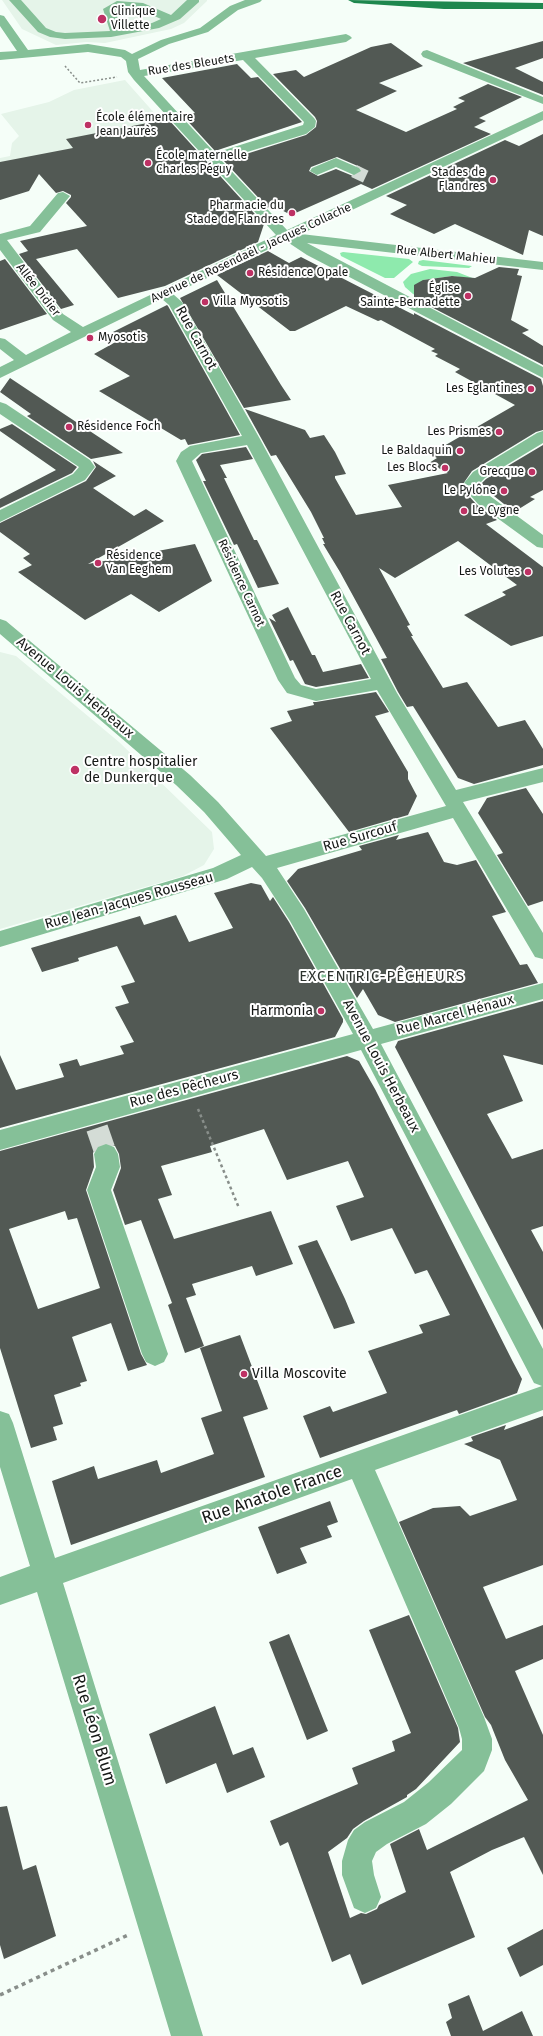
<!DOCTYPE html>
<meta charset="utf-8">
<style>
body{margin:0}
canvas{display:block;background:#f5fef8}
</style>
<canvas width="543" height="2036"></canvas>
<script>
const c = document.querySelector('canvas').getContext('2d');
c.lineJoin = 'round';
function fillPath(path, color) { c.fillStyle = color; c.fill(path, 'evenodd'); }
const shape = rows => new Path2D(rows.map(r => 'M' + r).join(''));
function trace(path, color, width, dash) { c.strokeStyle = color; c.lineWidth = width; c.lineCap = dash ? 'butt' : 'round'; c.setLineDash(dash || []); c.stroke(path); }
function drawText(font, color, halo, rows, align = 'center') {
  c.font = font + ' "Fira Sans",sans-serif'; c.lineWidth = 4; c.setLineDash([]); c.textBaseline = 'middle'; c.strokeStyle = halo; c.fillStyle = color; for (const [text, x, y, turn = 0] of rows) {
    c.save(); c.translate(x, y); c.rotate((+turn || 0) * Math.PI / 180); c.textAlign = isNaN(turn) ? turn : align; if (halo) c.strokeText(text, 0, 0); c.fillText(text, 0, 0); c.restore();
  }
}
const built = shape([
 [2,0,207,0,207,1,184,23,171,29,105,43,86,42,56,45,22,29],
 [125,80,203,168,71,195,64,186,109,177,0,172,0,158,10,156,12,143,19,136,1,114,49,102,74,90],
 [0,652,16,656,119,742,212,832,214,849,204,865,183,876,0,929]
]);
const green = shape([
 [343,252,409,259,413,262,394,278,385,278,341,256,340,253],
 [423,260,472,266,469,268,422,266,418,264,419,261],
 [430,269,457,272,475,279,452,276,423,280,430,303,413,294,405,287,403,282,411,274]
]);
const building = shape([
 [543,41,543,58,515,68,543,82,543,95,463,63],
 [391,43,423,66,379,83,397,91,356,110,406,132,457,109,453,107,465,101,458,98,488,84,522,97,479,118,486,121,474,127,491,134,372,189,361,184,291,215,270,204,268,208,224,161,306,135,316,127,317,121,315,117,273,74,296,70,304,77,371,47],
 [337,157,360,167,362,171,353,176,336,169,318,176,309,171,311,167],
 [237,64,251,78,258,77,302,122,215,151,183,116,195,113,162,78],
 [168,119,264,224,258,242,165,286,118,298,77,249,36,259,74,305,61,309,19,254,28,251,20,241,87,226,66,203,71,197,71,195,63,191,56,193,39,174,29,191,0,200,0,162,73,148,66,139],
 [543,134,543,236,529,230,523,255,455,224,434,234,390,214,407,205,386,196,505,140,519,146],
 [268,251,289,263,301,257,414,315,414,313,541,379,543,386,543,430,536,432,472,471,463,484,468,495,477,505,497,520,486,524,543,567,543,636,511,646,464,615,506,595,502,592,517,585,458,541,395,578,379,568,410,625,407,626,413,636,411,636,443,688,467,682,498,727,525,720,543,749,543,765,474,784,458,778,413,706,407,707,398,692,381,659,387,658,340,572,323,544,325,544,322,538,324,538,311,512,276,455,271,456,245,409,305,430,310,438,324,435,335,452,346,474,335,476,335,478,356,515,402,507,388,485,448,473,429,463,437,458,430,454,515,405,455,372,460,369,435,356,438,354,431,351,435,349,381,320,378,321,346,306,295,331,290,331,217,275],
 [5,259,47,314,0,330,0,261],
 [499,267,519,269,517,275,522,276,511,320,529,330,522,333,543,346,543,365,414,298,414,285,423,280,452,276,475,278],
 [217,280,281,385,291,400,244,408,180,298],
 [167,305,168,306,240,435,188,445,185,439,181,440,99,391,130,376,94,354,121,339,111,333],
 [10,378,58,410,123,453,91,459,27,416,31,414,0,392],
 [12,424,77,467,72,473,0,508,0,499,56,470,0,431,0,429],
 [543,445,543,490,530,497,535,499,514,512,484,488,482,483,486,479],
 [246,447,253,459,220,465,227,478,224,478,254,540,257,540,279,584,258,588,237,544,234,545,203,481,206,481,196,460,202,454],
 [93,461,116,476,93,488,134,516,146,509,164,521,88,564,195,544,212,581,159,612,131,594,85,620,18,572,32,565,23,558,30,554,0,532,0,523,86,481,96,467],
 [288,607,312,655,315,655,323,672,361,664,369,678,316,687,305,684,293,660,290,661,269,618,276,622,272,615],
 [376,692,389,712,375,716,408,772,408,779,417,796,408,815,349,832,270,728,292,721,287,711,314,705,313,702,316,702],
 [526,788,543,814,543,901,528,906,497,855,503,853,478,813,487,798],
 [428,832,444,862,457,865,476,860,506,912,492,916,520,965,527,964,538,983,395,1022,378,1015,363,989,357,998,305,908,287,881,298,869,362,850,359,846,399,835,396,840],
 [251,883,261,885,270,901,273,897,289,922,343,1019,343,1022,335,1037,0,1128,0,1055,16,1090,64,1077,59,1064,77,1059,80,1066,124,1054,120,1046,134,1042,115,1007,129,1003,121,986,135,982,117,946,78,958,79,961,42,972,31,948,140,916,144,925,176,915,189,942,233,928,214,893],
 [543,1001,543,1065,503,1055,523,1101,487,1114,512,1159,543,1149,543,1226,531,1230,543,1252,543,1330,395,1047,398,1041],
 [347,1056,359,1061,375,1089,513,1362,522,1379,517,1393,459,1414,457,1410,320,1458,303,1416,330,1406,333,1412,387,1393,368,1351,423,1333,419,1325,450,1315,427,1270,415,1274,392,1228,351,1241,336,1206,364,1197,348,1161,287,1180,264,1129,210,1146,212,1152,161,1166,172,1195,158,1199,174,1239,271,1211,293,1264,256,1276,252,1266,192,1284,196,1295,186,1298,204,1346,185,1353,168,1305,174,1302,172,1303,141,1220,125,1225,113,1190,121,1168,119,1154,115,1146,105,1143,97,1146,93,1153,94,1167,86,1190,141,1354,147,1365,128,1371,111,1323,72,1337,87,1381,80,1383,81,1386,54,1395,63,1424,53,1427,57,1440,31,1448,0,1348,0,1151],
 [65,1211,68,1220,77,1218,100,1288,38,1309,9,1229],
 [317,1240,345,1299,355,1323,334,1329,298,1246],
 [240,1335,268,1409,243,1417,265,1477,71,1545,52,1481,94,1466,98,1479,157,1460,161,1473,214,1454,201,1418,222,1411,200,1348],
 [543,1416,543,1565,483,1587,506,1639,543,1625,543,1659,515,1671,543,1735,543,1875,524,1837,492,1850,450,1872,475,1937,362,1985,350,1954,332,1962,288,1842,280,1846,270,1821,358,1784,352,1768,395,1751,392,1741,411,1733,369,1630,409,1615,458,1728,460,1742,416,1789,407,1795,407,1797,364,1821,353,1829,347,1838,328,1852,350,1918,361,1913,366,1914,377,1909,379,1905,406,1892,390,1844,419,1829,427,1850,528,1800,505,1760,491,1725,485,1717,399,1522,433,1508,460,1506,470,1516,517,1500,500,1460,464,1444,473,1441,471,1437,506,1425,504,1430],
 [330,1501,338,1522,327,1526,332,1537,300,1548,307,1563,277,1574,258,1527],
 [289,1634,328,1731,307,1740,269,1642],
 [215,1706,233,1755,253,1747,265,1777,227,1793,216,1763,166,1784,149,1734],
 [7,1806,23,1870,36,1865,56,1936,4,1959,0,1945,0,1807],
 [543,1929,543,1965,520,1977,507,1948],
 [469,1995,483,2031,522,2011,533,2036,451,2036,446,2022,452,2018,448,2004]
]);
const minorTunnelFar1 = shape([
 [354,171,371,179]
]);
const minorTunnel = shape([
 [97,1128,106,1154]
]);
const pathFar2 = shape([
 [65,66,80,83,117,77]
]);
const pathFar1 = shape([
 [198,1109,239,1208]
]);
const path = shape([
 [0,1995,128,1935]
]);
const minor = shape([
 [9,0,21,0,46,28,56,32,65,33,110,31,103,9,117,1,143,3,171,15,187,0,199,0,199,2,180,19,159,28,111,37,65,39,50,37,38,32,9,0],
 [119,7,137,8,161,19,152,23,121,29,115,10,119,7],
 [245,0,262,0,260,2,238,10,208,32,169,44,138,59,140,70,346,34,350,36,352,38,346,42,255,58,314,118,316,121,315,127,306,134,221,160,287,230,543,111,543,120,301,234,543,262,543,270,307,243,543,367,543,378,307,255,286,241,173,294,182,302,260,439,397,693,456,790,543,768,543,782,463,802,543,933,543,959,535,957,453,818,277,868,304,909,373,1029,543,983,543,999,381,1044,543,1349,543,1410,375,1470,484,1717,492,1739,492,1750,484,1771,451,1804,426,1824,387,1844,376,1852,372,1861,374,1875,381,1897,376,1908,365,1913,354,1908,342,1875,342,1861,348,1840,354,1830,365,1822,404,1802,429,1782,462,1750,462,1739,459,1728,352,1479,63,1583,203,2036,171,2036,37,1592,0,1605,0,1577,30,1566,0,1467,0,1411,9,1414,13,1423,55,1558,542,1386,534,1383,361,1050,0,1150,0,1130,353,1034,290,921,262,878,252,867,227,879,0,947,0,931,213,868,241,855,204,812,176,785,0,634,0,619,6,621,190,775,218,802,266,856,446,806,377,690,316,701,287,693,278,680,176,461,181,452,190,446,242,436,169,305,162,299,0,378,0,367,14,360,0,349,0,338,5,339,26,355,71,332,53,320,0,250,0,234,30,226,58,193,63,192,70,196,40,232,7,240,63,314,83,327,276,235,134,80,128,72,126,61,121,57,88,52,0,60,0,52,17,51,0,26,0,15,4,16,28,50,88,44,125,50,132,54,161,40,200,28,230,6,245,0],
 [243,60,304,122,303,125,215,153,144,76,243,60],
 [247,445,371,679,316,689,301,685,295,678,192,461,201,453,247,445],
 [427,50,543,97,543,104,423,57,421,54,423,51,427,50],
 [336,158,359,168,361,171,354,175,336,167,317,175,310,171,312,168,336,158],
 [0,402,6,404,90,460,95,467,85,480,0,522,0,510,73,474,79,467,0,414,0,402],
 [543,431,543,443,485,478,480,483,483,489,490,496,543,535,543,548,537,547,478,504,469,494,464,483,473,472,537,433,543,431],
 [106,1144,114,1147,118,1154,120,1167,111,1190,168,1354,164,1362,155,1366,146,1362,142,1354,87,1190,96,1167,94,1154,98,1147,106,1144]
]);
const major = shape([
 [348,0,543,3,543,9,444,9,354,3,348,0]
]);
const markers = [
 [102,19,5,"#be3164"],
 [88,125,4,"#be3164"],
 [148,163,4,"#be3164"],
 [493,180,4,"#be3164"],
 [292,213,4,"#be3164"],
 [250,273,4,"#be3164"],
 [468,296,4,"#be3164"],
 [205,302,4,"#be3164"],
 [90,338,4,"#be3164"],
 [531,389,4,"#be3164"],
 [69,427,4,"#be3164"],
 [499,432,4,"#be3164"],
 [460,451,4,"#be3164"],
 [445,468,4,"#be3164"],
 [532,472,4,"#be3164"],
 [504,491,4,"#be3164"],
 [464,511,4,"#be3164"],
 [98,563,4,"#be3164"],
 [528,572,4,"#be3164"],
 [75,770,5,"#be3164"],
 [321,1011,4,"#be3164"],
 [244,1374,4,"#be3164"]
];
const farPoinames = [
 ["Clinique",111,12,"left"],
 ["Villette",111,26,"left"],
 ["École élémentaire",96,118,"left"],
 ["Jean Jaurès",96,132,"left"],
 ["École maternelle",156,156,"left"],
 ["Charles Péguy",156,170,"left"],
 ["Stades de",485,173],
 ["Flandres",485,187],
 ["Pharmacie du",284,206],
 ["Stade de Flandres",284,220],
 ["Résidence Opale",258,273,"left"],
 ["Église",460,289],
 ["Sainte-Bernadette",460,303],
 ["Villa Myosotis",213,302,"left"],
 ["Myosotis",98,338,"left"],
 ["Les Eglantines",523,389],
 ["Résidence Foch",77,427,"left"],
 ["Les Prismes",491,432],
 ["Le Baldaquin",452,451],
 ["Les Blocs",437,468],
 ["Grecque",524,472],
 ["Le Pylône",496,491],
 ["Le Cygne",472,511,"left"],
 ["Résidence",106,556,"left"],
 ["Van Eeghem",106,570,"left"],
 ["Les Volutes",520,572]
];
const farStreetnames = [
 ["Rue des Bleuets",191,65,-9],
 ["Avenue de Rosendaël - Jacques Collache",251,253,-25],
 ["Rue Albert Mahieu",446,255,6],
 ["Allée Didier",38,290,52],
 ["Résidence Carnot",241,583,65]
];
const streetNames = [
 ["Rue Carnot",196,338,61],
 ["Rue Carnot",350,623,62],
 ["Avenue Louis Herbeaux",75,688,40],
 ["Rue Surcouf",360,837,-16],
 ["Rue Jean-Jacques Rousseau",129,901,-16],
 ["Rue Marcel Hénaux",455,1015,-15],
 ["Avenue Louis Herbeaux",381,1066,62],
 ["Rue des Pêcheurs",184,1089,-15]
];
const poiNames = [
 ["Centre hospitalier",84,762],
 ["de Dunkerque",84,778],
 ["Harmonia",313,1011,"right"],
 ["Villa Moscovite",252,1374]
];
const neighbourhoodNames = [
 ["EXCENTRIC-PÊCHEURS",382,977]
];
const nearStreetnames = [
 ["Rue Anatole France",272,1495,-19],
 ["Rue Léon Blum",94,1730,73]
];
fillPath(built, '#e5f4e9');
fillPath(green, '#8eeaad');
fillPath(building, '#525954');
trace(minorTunnelFar1, '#d4dcd6', 13, [13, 6]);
trace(minorTunnel, '#d4dcd6', 22, [22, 11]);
trace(pathFar2, '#888e8a', 1.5, [2, 2]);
trace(pathFar1, '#888e8a', 2.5, [3, 3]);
trace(path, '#888e8a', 3.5, [4, 4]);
fillPath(minor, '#85c098');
fillPath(major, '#1e874e');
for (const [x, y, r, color] of markers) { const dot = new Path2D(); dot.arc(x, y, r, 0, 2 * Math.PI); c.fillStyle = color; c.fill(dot); trace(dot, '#fff', 1.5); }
drawText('12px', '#161917', '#fff', farPoinames, 'right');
drawText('12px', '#161917', '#fff', farStreetnames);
drawText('14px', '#161917', '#fff', streetNames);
drawText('14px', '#161917', '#fff', poiNames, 'left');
c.letterSpacing = '1px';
drawText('15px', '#2d332e', '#fff', neighbourhoodNames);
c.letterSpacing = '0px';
drawText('17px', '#161917', '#fff', nearStreetnames);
</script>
